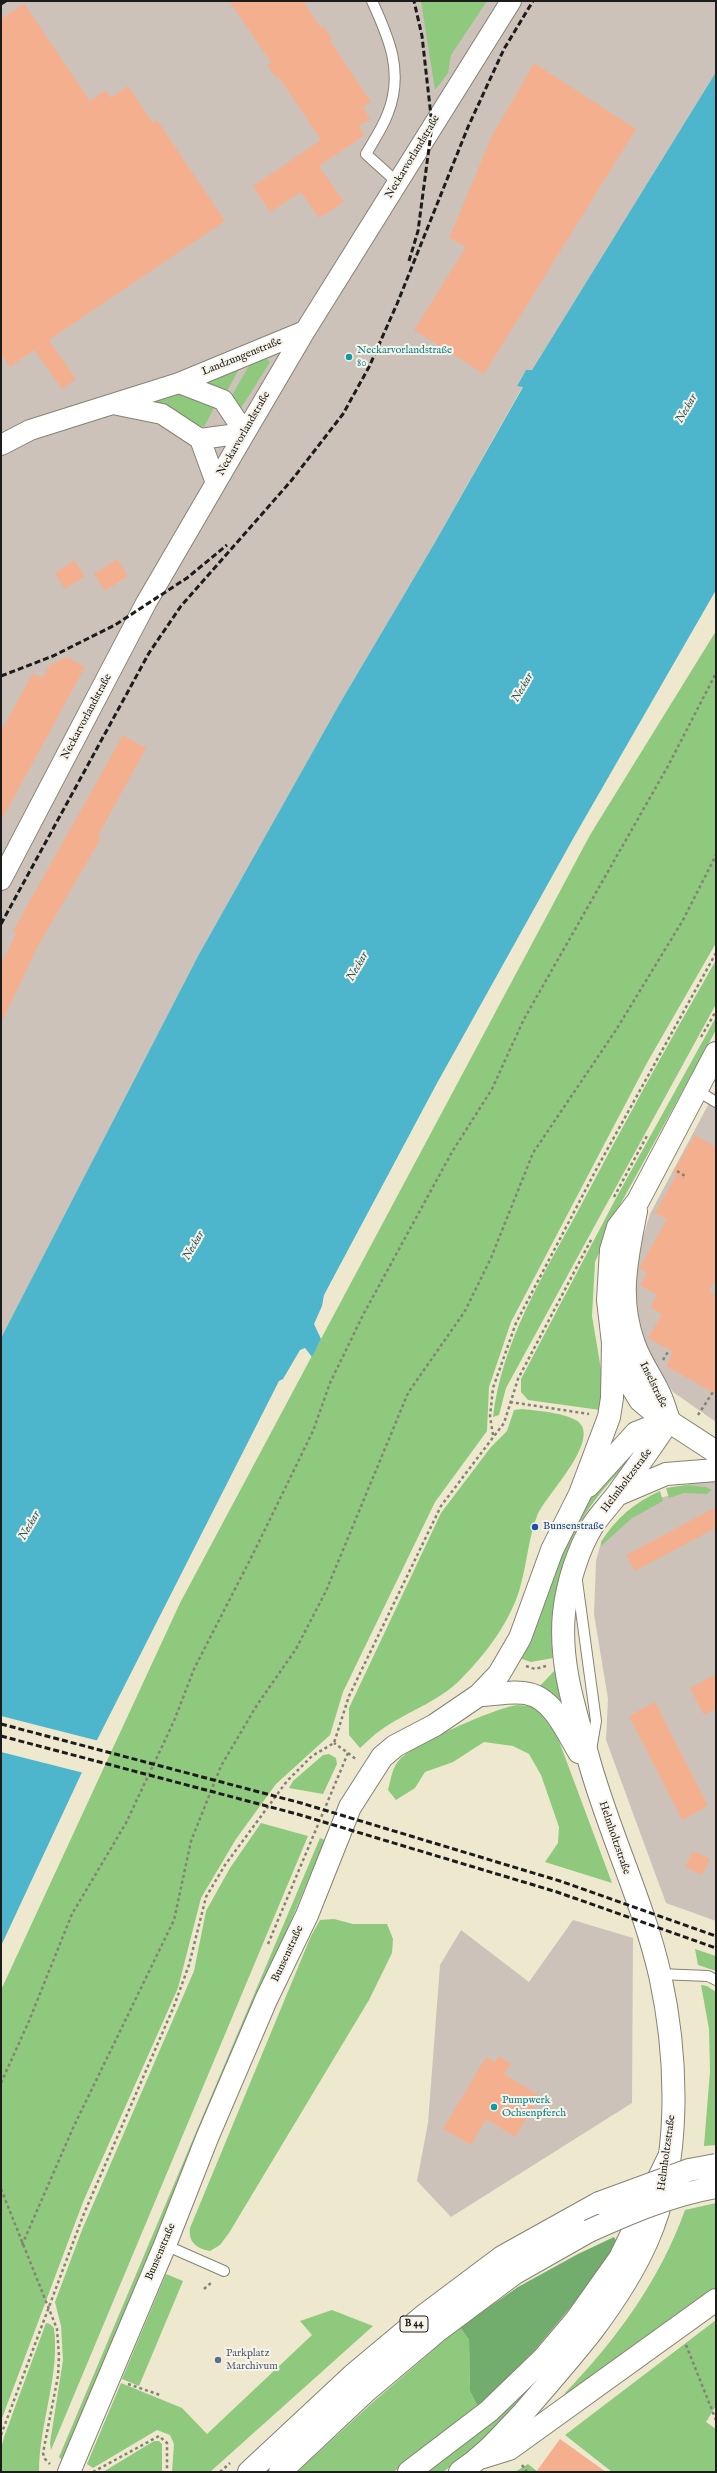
<!DOCTYPE html>
<meta charset="utf-8">
<style>
body{margin:0}
#map{position:relative;width:717px;height:2473px;overflow:hidden;background:#eee8ce;font-family:"IM FELL English",serif}
canvas{display:block}
.frame{position:absolute;inset:0;border:2px solid #1c1c1c;pointer-events:none}
</style>
<div id="map">
<canvas width="717" height="2473"></canvas>
<div class="frame"></div>
</div>
<script>
const ctx = document.querySelector('canvas').getContext('2d');
ctx.lineJoin = 'round';
function fill(path, color) {
  ctx.fillStyle = color;
  ctx.fill(path, 'evenodd');
}
function stroke(path, color, width, dash) {
  ctx.strokeStyle = color;
  ctx.lineWidth = width;
  ctx.lineCap = dash ? 'butt' : 'round';
  ctx.setLineDash(dash || []);
  ctx.stroke(path);
}
function write(font, color, halo, rows, align = 'center') {
  ctx.font = font + ' "IM FELL English",serif';
  ctx.lineWidth = 4;
  ctx.setLineDash([]);
  ctx.textBaseline = 'middle';
  ctx.strokeStyle = halo;
  ctx.fillStyle = color;
  for (const [text, x, y, turn = 0] of rows) {
    ctx.save();
    ctx.translate(x, y);
    ctx.rotate((+turn || 0) * Math.PI / 180);
    ctx.textAlign = isNaN(turn) ? turn : align;
    if (halo) ctx.strokeText(text, 0, 0);
    ctx.fillText(text, 0, 0);
    ctx.restore();
  }
}
const industrial = new Path2D(`
 M1 1H716V72L532 370H526L517 386H523L434 544 340 703 198 956 1 1338Z
 M716 1090V1422L673 1392 654 1363 639 1328 634 1298 635 1263 650 1214Z
 M716 1446V1921L666 1903 606 1740 608 1699 594 1614 596 1561 601 1543 652 1500 683 1492Z
 M573 1920 633 1938 632 2103 451 2217 417 2181 428 2123 440 1965 461 1930 529 1982Z`);
const green = new Path2D(`
 M421 1H487L451 55 448 73 435 90Z
 M266 358 270 362 241 408 231 397 250 364Z
 M239 369 226 393 204 382Z
 M178 394 196 397 215 406 204 427 142 404 161 395Z
 M716 631V943L648 1061 511 1322 489 1387 487 1431 435 1502 343 1692 330 1735 276 1784 236 1839 201 1898 178 1988 83 2202 1 2421V1990L180 1603 590 835Z
 M716 960V1004L506 1388 499 1415 493 1417C502 1341 543 1276 579 1209 623 1125 669 1042 716 960Z
 M716 1017V1030L621 1203 595 1262 592 1316 604 1387 600 1410 528 1400 521 1392V1379L615 1200Z
 M523 1409C538 1411 575 1413 582 1426 593 1449 546 1495 537 1516 529 1536 527 1562 521 1584 512 1620 486 1654 460 1680 438 1702 406 1712 381 1730 373 1735 367 1742 360 1748L349 1735V1708L441 1513 491 1447 507 1431 514 1410Z
 M633 1446 638 1451C622 1469 604 1487 590 1507 560 1550 550 1607 553 1658L531 1662 519 1658 583 1503Z
 M686 1485 706 1487 712 1490 707 1494 684 1493 669 1498 666 1488Z
 M660 1491 663 1501 632 1518 601 1546V1542C615 1519 635 1502 660 1491Z
 M555 1670 560 1698V1702L538 1688Z
 M517 1705C542 1706 544 1713 556 1733L612 1883 545 1862 558 1843 559 1827 541 1775 529 1754 513 1746 484 1742 453 1762 425 1772 415 1788 396 1800 388 1790C391 1779 392 1767 400 1759 418 1742 493 1709 517 1705Z
 M329 1754 336 1758 337 1764 323 1794 289 1788 293 1781 323 1755Z
 M261 1823 308 1836 51 2450 50 2443 63 2360 61 2326 55 2302 82 2230 194 1971 206 1911 230 1868Z
 M320 1838 325 1840 63 2461 59 2457Z
 M334 1919 353 1924H387L393 1939 392 1953 369 2000 229 2233 220 2245 210 2251C197 2249 188 2242 190 2228L311 1936 320 1920Z
 M695 1949 716 1956V1971L698 1965Z
 M701 1985 707 1986 716 1992V2145L704 2146 710 2071 709 2029Z
 M716 2203V2288L568 2396 565 2393C616 2340 660 2280 685 2210Z
 M166 2274 183 2281 139 2386 122 2379Z
 M332 2310 373 2326 210 2472H172L174 2444 170 2435 157 2430 93 2468 87 2464 121 2383 182 2408 207 2434 312 2335 300 2321Z
 M716 2320V2406L706 2422 716 2429V2472H612L565 2435Z
 M46 2323 50 2324 54 2328C60 2377 39 2423 39 2472H1V2449L4 2437Z
 M460 2327 469 2340 470 2391 478 2407 419 2456 393 2472H297L372 2403Z
 M547 2369 554 2374 462 2458 443 2472H425C469 2441 508 2406 547 2369Z
 M154 2441H159L162 2444V2472H103Z
 M528 2464 538 2472H515Z`);
const forest = new Path2D(`
 M614 2237 617 2242 585 2290 534 2351 478 2407 470 2391 469 2340 460 2327 518 2287 578 2254Z`);
const water = new Path2D(`
 M716 72V590L574 837 436 1085 324 1295 322 1306 314 1324 321 1339 312 1357 305 1348 300 1350 283 1379 279 1381 97 1740 1 1946V1338L198 956 340 703 434 544 523 387 517 386 526 370H532Z`);
const pier = new Path2D(`
 M1 1716 99 1741 84 1773 1 1752Z`);
const building = new Path2D(`
 M229 1H303L321 28 324 26 332 39 330 41 371 102 363 107 370 119 359 126 365 135 319 166 344 202 319 218 301 192 270 212 253 186 321 140 278 76 276 78 267 65 271 62Z
 M24 3 90 101 106 90 111 98 128 86 153 123 157 120 225 221 49 340 76 379 62 389 34 350 10 367 1 354V19Z
 M534 63 636 129 484 374 414 330 466 247 449 238 491 138Z
 M117 559 128 576 105 591 94 574Z
 M74 560 85 576 65 589 55 574Z
 M67 657 85 667 1 821V731L33 673 42 678 50 665Z
 M123 735 146 748 98 836 101 838 38 946 1 1023V965L16 933 13 931Z
 M695 1135 716 1147V1279L709 1291 716 1295V1394L666 1366 673 1352 648 1338 662 1314 650 1307 657 1295 640 1285 647 1273 639 1268 667 1219 655 1213 677 1174 673 1172Z
 M716 1507V1528L635 1571 626 1555Z
 M716 1674V1709L704 1715 690 1688Z
 M655 1702 708 1806 682 1820 629 1716Z
 M693 1851 710 1859 702 1875 685 1867Z
 M498 2056 511 2064 504 2074 540 2096 515 2137 486 2119 471 2145 443 2129 486 2057 495 2062Z
 M560 2439 606 2472H536Z`);
const path = new Path2D(`
 M701 1037 716 1011
 M677 1171 685 1176 683 1178
 M614 1197 648 1134
 M663 1360 669 1350
 M510 1402 589 1414
 M698 1415 713 1392
 M493 1435 490 1416 493 1388 516 1323 597 1168 716 953
 M526 1666 535 1669 546 1666
 M348 1753 357 1760
 M268 1944 348 1753 334 1743
 M1 2083 29 2021 72 1914 126 1823 174 1721 194 1669 254 1552 313 1431 330 1383 363 1315 452 1152 492 1089 524 1019 668 766 716 673
 M1 2189 57 2329 59 2356 58 2376 43 2453 45 2459 50 2464
 M22 2245 73 2128 174 1920 191 1841 221 1766 257 1705 296 1649 326 1591 408 1393 465 1311 491 1258 533 1153 616 1030 683 920 716 855
 M204 2289 212 2282
 M686 2345 716 2420
 M128 2384 160 2395
 M1 2435 83 2216 174 2006 189 1965 206 1897 225 1865 287 1781 312 1756 334 1743 349 1696 441 1506 504 1423 518 1379 592 1238
 M522 2465 527 2472
 M93 2472 159 2436 167 2443V2472
 M220 2472 230 2463`);
const service = new Path2D(`
 M372 1C389 38 404 72 388 113 383 127 374 140 366 154L398 183
 M696 1090 716 1102
 M577 1581 596 1721 591 1750
 M659 1974 708 1976 716 1980
 M165 2245 224 2271`);
const minor = new Path2D(`
 M179 383 223 400 245 433
 M113 404 162 414 200 439 216 483
 M200 439 245 433
 M1 445 30 430 179 383 305 331
 M1 880 146 603 245 433 305 331 511 1`);
const tertiary = new Path2D(`
 M716 1053 638 1201 618 1227 611 1250 608 1300 613 1343 626 1377 640 1400 653 1411 716 1452
 M636 1211C627 1258 617 1298 634 1344 640 1361 650 1375 658 1391 663 1400 665 1410 669 1420
 M588 1486 636 1433 669 1420
 M619 1494 666 1474 716 1470
 M479 1695C494 1695 515 1690 529 1694 553 1699 567 1732 579 1752
 M69 2472 165 2245 207 2138 266 2000 307 1915 350 1807 382 1757 395 1746 435 1725 479 1695 499 1674 520 1638 552 1550 580 1494 609 1417 612 1398 613 1343
 M460 2472C487 2454 502 2435 524 2412 547 2385 570 2359 592 2331 613 2303 633 2273 647 2241 682 2163 678 2057 660 1975 643 1901 608 1831 588 1757 575 1710 559 1663 564 1613 567 1585 578 1549 593 1525 601 1513 611 1503 619 1492 636 1468 653 1445 669 1420`);
const primary = new Path2D(`
 M483 2457 509 2449 716 2300
 M249 2472 353 2375 426 2314 502 2257 599 2203
 M280 2472 366 2391 436 2332 515 2273 589 2231
 M409 2472 489 2411 543 2359 576 2320 620 2258 668 2159`);
const rail = new Path2D(`
 M1 4 6 1
 M409 261 418 231 432 125 422 36 414 1
 M1 676 53 656 115 625 187 578 227 545
 M1 924 149 653 181 606 291 481 343 414 369 367 397 304 468 127 504 49 533 1
 M1 1724 301 1803 560 1881 716 1936
 M1 1736 297 1814 557 1892 716 1948`);
const primaryBridge = new Path2D(`
 M599 2203 689 2170 716 2165
 M589 2231C631 2212 671 2195 716 2187`);
const markers = [
 [349,357,4,"#0f9aa8"],
 [535,1527,4,"#1a4fb4"],
 [494,2107,4,"#0f9aa8"],
 [218,2360,4,"#5c6f8a"]
];
const shields = [
 [414,2324,28]
];
const shieldNames = [
 ["B 44",414,2324]
];
const streetNames = [
 ["Neckarvorlandstraße",413,157,-59],
 ["Landzungenstraße",242,357,-22],
 ["Neckarvorlandstraße",244,434,-60],
 ["Neckarvorlandstraße",87,717,-62],
 ["Inselstraße",653,1385,64],
 ["Helmholtzstraße",627,1481,-53],
 ["Helmholtzstraße",614,1838,71],
 ["Bunsenstraße",288,1954,-65],
 ["Helmholtzstraße",667,2153,-82],
 ["Bunsenstraße",161,2252,-67]
];
const cultureNames = [
 ["Neckarvorlandstraße",357,351],
 ["80",357,364],
 ["Pumpwerk",502,2101],
 ["Ochsenpferch",502,2114]
];
const transitNames = [
 ["Bunsenstraße",543,1527]
];
const serviceNames = [
 ["Parkplatz",226,2354],
 ["Marchivum",226,2367]
];
const waterNames = [
 ["Neckar",687,409,-60],
 ["Neckar",523,688,-60],
 ["Neckar",358,967,-60],
 ["Neckar",194,1246,-60],
 ["Neckar",30,1526,-60]
];
fill(industrial, '#cdc2b9');
fill(green, '#8ec97e');
fill(forest, '#72ad6d');
fill(water, '#4eb6cc');
fill(pier, '#eee8ce');
fill(building, '#f4b08e');
stroke(service, '#858275', 12);
stroke(minor, '#858275', 22);
stroke(tertiary, '#858275', 24);
stroke(primary, '#858275', 24);
stroke(path, '#858275', 2.5, [3, 3]);
stroke(service, '#fff', 10);
stroke(minor, '#fff', 20);
stroke(tertiary, '#fff', 22);
stroke(primary, '#fff', 22);
stroke(rail, '#1c1c1c', 3, [6, 3]);
stroke(primaryBridge, '#858275', 24, []);
stroke(primaryBridge, '#fff', 22);
for (const [x, y, r, color] of markers) {
  const dot = new Path2D();
  dot.arc(x, y, r, 0, 2 * Math.PI);
  ctx.fillStyle = color;
  ctx.fill(dot);
  stroke(dot, '#f7f3e8', 1.5);
}
for (const [x, y, w] of shields) {
  const box = new Path2D();
  box.roundRect(x - w / 2, y - 8, w, 16, 3);
  ctx.fillStyle = '#f7f3e8';
  ctx.fill(box);
  stroke(box, '#1c1c1c', 1);
}
write('bold 10px', '#1c1c1c', null, shieldNames);
write('11px', '#1c1c1c', '#f7f3e8', streetNames);
write('11px', '#0d838f', '#f7f3e8', cultureNames, 'left');
write('11px', '#164399', '#f7f3e8', transitNames, 'left');
write('11px', '#4e5e75', '#f7f3e8', serviceNames, 'left');
write('italic 12px', '#305a62', '#f7f3e8', waterNames);
</script>
